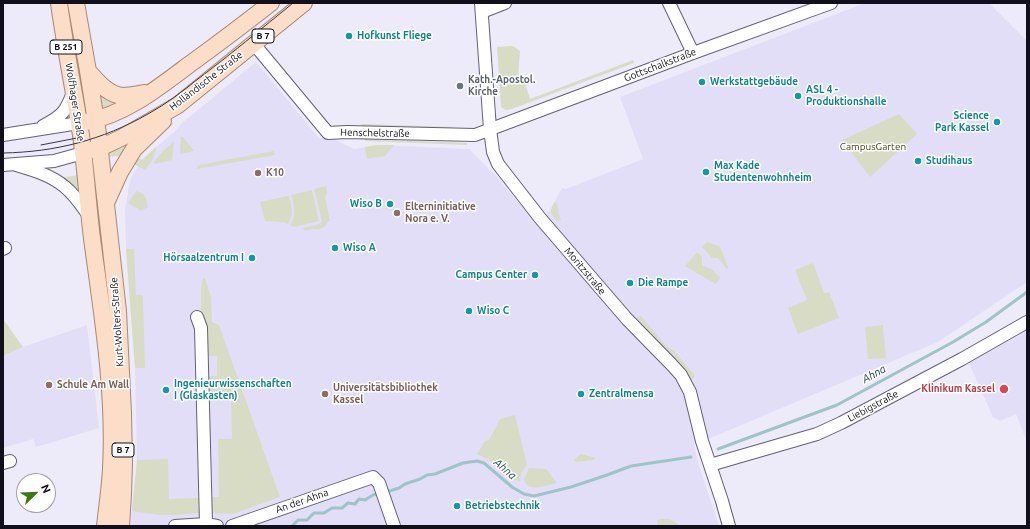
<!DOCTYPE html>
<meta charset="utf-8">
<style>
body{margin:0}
#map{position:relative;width:1030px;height:529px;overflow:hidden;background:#edebf9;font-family:Ubuntu,sans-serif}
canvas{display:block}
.frame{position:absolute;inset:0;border:4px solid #110f1b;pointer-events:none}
.north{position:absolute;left:16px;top:473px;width:40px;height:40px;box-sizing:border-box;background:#fff;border:1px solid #a09fa4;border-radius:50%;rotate:67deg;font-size:11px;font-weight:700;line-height:16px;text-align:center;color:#110f1b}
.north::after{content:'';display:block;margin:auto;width:14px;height:18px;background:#3d7912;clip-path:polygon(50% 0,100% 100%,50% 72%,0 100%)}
</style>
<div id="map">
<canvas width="1030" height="529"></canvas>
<div class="frame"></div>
<div class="north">N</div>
</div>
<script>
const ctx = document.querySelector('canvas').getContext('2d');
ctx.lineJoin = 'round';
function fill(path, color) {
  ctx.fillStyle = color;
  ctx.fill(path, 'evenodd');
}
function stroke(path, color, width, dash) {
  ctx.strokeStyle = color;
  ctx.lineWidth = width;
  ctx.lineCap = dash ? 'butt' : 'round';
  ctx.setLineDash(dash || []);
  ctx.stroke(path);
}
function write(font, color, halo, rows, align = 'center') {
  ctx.font = font + ' Ubuntu,sans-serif';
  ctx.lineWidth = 3;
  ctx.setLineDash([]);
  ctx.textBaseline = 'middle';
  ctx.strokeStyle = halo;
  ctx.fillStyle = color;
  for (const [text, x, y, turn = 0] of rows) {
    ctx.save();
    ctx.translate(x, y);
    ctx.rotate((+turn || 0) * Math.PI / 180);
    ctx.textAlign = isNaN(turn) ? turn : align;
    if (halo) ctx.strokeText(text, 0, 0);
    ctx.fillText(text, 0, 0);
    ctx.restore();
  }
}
const built = new Path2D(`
 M865 3H989L1027 41V282L938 342 694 445 700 469 719 526H130L137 460 135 368 126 249 125 211 129 185 132 176 142 160 147 155 176 130 182 123 256 62 319 138 329 137 354 149 377 145 469 149 496 176 536 224 550 210 562 188 566 189 643 159 620 97Z
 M87 325 99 428 36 447 33 439 3 448V356L23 347Z
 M1027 331V442L1016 414 1000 421 993 417 969 363Z`);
const green = new Path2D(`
 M513 46 520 51 518 79 523 77 530 99 633 60 634 63 512 109 506 110 501 107 497 47Z
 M99 91 123 100 102 110Z
 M899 114 917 134 870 177 842 140Z
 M172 122 173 124 152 141 137 157 142 160 156 147V148L153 159 146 169 145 170 130 162 157 134Z
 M362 124 452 127V129L362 126Z
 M150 128 123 158 117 156 108 157V153Z
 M181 137H183L194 151 180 154Z
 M365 139 467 143V145L365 141Z
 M173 142 174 143 172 160 155 164 154 162 161 153Z
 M377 145H394L385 156 367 159 365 147Z
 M274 151 275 155 197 169 198 165Z
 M78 175 82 202 60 178Z
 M326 186 327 193 325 197 330 221H328C325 229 321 229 314 229 310 229 308 231 303 230L304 228C310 226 318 226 322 222L314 189Z
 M312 190 319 221 294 227 290 225C297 214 294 206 291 195Z
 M136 191C146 194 146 197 148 207L141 211 128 203Z
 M287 196H289C292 208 294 213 288 224L283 222 265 221 260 202Z
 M555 201 557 205 559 212H558L561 220 557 221C549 211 549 213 555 201Z
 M707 242 719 246 721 249 728 267 727 269 718 258H712L702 247Z
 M126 249H134L136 295H143L145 368H135Z
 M697 252 702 257V265L713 270 720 278 716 284 685 266Z
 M813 263 824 293 829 292 839 318 798 334 788 308 807 300 795 270Z
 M203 278H205L211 297 212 322 219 325 280 497 233 514 209 513V497H219L218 439H232L231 396H207L206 376H217V356H205L204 313H201V289Z
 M641 316 667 347 674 351 695 376 690 382 633 319Z
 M3 319 23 347 3 356Z
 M883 325 886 358 868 359 865 327Z
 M515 415 527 465 521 473 520 482 508 476 506 469 477 454 485 441 489 440 500 419Z
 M581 454 596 458 593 460 576 462 574 460Z
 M168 459 169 499 199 498V513L179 515H159L132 511 137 460Z
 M529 468 546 469 557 483C547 485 528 493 524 480Z
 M661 519H670L677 523 679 526H658L657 520Z`);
const stream = new Path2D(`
 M718 449 837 405 953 342 986 322 1027 292
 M386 492 399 488 405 484 420 479 427 475 435 474 463 463 477 461 484 463 512 487 524 494 534 496 571 487 607 475 631 466 691 457
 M292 526 298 520H307L314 513H324L332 508H342L348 503 355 504 359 499 365 500 373 495 380 493`);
const minor = new Path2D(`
 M481 3 490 129 493 152 498 164 540 218 608 297 627 319 672 365 681 375 690 392 702 441 722 501 729 526
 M669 3 693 53
 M482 12 505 3
 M254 44 328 133 347 132 475 135 693 53 831 3
 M43 126C62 116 66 112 73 92
 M3 135 79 123
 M3 165 54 161 83 153
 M16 165C33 170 51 175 65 187 75 195 82 206 89 216
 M3 249 5 248
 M197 317 201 328 206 524
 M3 463 10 461
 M710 465 817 434 841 423 962 359 1027 322
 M175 526 206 524 217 526
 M232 526 373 477 379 483 394 526`);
const major = new Path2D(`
 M59 3C65 47 74 91 81 135 86 171 88 209 93 246 103 319 115 394 111 469 110 488 107 507 105 526
 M76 3 88 71 98 134 118 311 123 413 124 463 123 494 121 526
 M88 71C98 82 108 95 123 96 131 96 138 94 145 93
 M86 122C126 114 158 88 190 64 218 44 244 24 271 3
 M90 150 100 148 123 137 178 105 304 3
 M106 203 120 172 134 149 163 121`);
const tram = new Path2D(`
 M41 145 77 138
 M3 153C56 152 102 140 148 114 166 104 182 92 198 79 230 55 261 29 293 3`);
const markers = [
 [349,36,4,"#0f9aa8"],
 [702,82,4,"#0f9aa8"],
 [460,86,4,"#6b7280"],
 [798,96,4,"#0f9aa8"],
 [997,122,4,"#0f9aa8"],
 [918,161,4,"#0f9aa8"],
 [706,172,4,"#0f9aa8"],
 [258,173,4,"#8d6e63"],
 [390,204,4,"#0f9aa8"],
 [397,213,4,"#8d6e63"],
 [335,248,4,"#0f9aa8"],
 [252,258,4,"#0f9aa8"],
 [535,275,4,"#0f9aa8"],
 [630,283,4,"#0f9aa8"],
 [469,311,4,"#0f9aa8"],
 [49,385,4,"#8d6e63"],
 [1004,389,5,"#e0444e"],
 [166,390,4,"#0f9aa8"],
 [325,394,4,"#8d6e63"],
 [581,394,4,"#0f9aa8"],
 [457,506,4,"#0f9aa8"]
];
const shields = [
 [263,36,22],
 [66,47,32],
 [123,450,22]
];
const shieldNames = [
 ["B 7",263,36],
 ["B 251",66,47],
 ["B 7",123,450]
];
const cultureNames = [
 ["Hofkunst Fliege",357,36],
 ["Werkstattgebäude",710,82],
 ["ASL 4 -",806,90],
 ["Produktionshalle",806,102],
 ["Science",989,116,"right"],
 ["Park Kassel",989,128,"right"],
 ["Studihaus",926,161],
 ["Max Kade",714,166],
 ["Studentenwohnheim",714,178],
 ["Wiso B",382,204,"right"],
 ["Wiso A",343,248],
 ["Hörsaalzentrum I",244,258,"right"],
 ["Campus Center",527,275,"right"],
 ["Die Rampe",638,283],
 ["Wiso C",477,311],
 ["Ingenieurwissenschaften",174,384],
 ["I (Glaskasten)",174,396],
 ["Zentralmensa",589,394],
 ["Betriebstechnik",465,506]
];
const streetNames = [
 ["Gottschalkstraße",660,65,-21],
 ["Holländische Straße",206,81,-38],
 ["Wolfhager Straße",75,102,81],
 ["Henschelstraße",375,133,1],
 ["Moritzstraße",585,271,50],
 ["Kurt-Wolters-Straße",117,322,-94],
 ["Liebigstraße",873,406,-28],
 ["An der Ahna",302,501,-19]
];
const worshipNames = [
 ["Kath.-Apostol.",468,80],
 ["Kirche",468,92]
];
const parkNames = [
 ["CampusGarten",873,147]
];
const educationNames = [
 ["K10",266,173],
 ["Elterninitiative",405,207],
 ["Nora e. V.",405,219],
 ["Schule Am Wall",57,385],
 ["Universitätsbibliothek",333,388],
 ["Kassel",333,400]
];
const healthNames = [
 ["Klinikum Kassel",995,389]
];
const waterNames = [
 ["Ahna",874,374,-29],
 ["Ahna",505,469,41]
];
fill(built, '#e2def8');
fill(green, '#d9dcc4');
stroke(stream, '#9dc5c7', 3);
stroke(minor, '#635e7d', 14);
stroke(major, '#a88673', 18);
stroke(minor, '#fff', 12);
stroke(major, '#fcddc8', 16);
stroke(tram, '#383642', 1);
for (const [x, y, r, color] of markers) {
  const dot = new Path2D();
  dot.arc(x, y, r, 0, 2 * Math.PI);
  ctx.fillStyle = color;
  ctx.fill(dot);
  stroke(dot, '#fff', 1.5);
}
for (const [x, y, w] of shields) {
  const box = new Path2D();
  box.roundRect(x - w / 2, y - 7, w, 14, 3);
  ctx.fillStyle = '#fff';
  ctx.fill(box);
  stroke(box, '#110f1b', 1);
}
write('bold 9px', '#110f1b', null, shieldNames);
write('bold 10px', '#0d838f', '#fff', cultureNames, 'left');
write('10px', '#110f1b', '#fff', streetNames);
write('bold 10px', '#5b616d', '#fff', worshipNames, 'left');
write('10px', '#424511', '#fff', parkNames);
write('bold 10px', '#785e54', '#fff', educationNames, 'left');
write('bold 10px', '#be3a42', '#fff', healthNames, 'right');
write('italic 11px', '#11383b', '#fff', waterNames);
</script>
